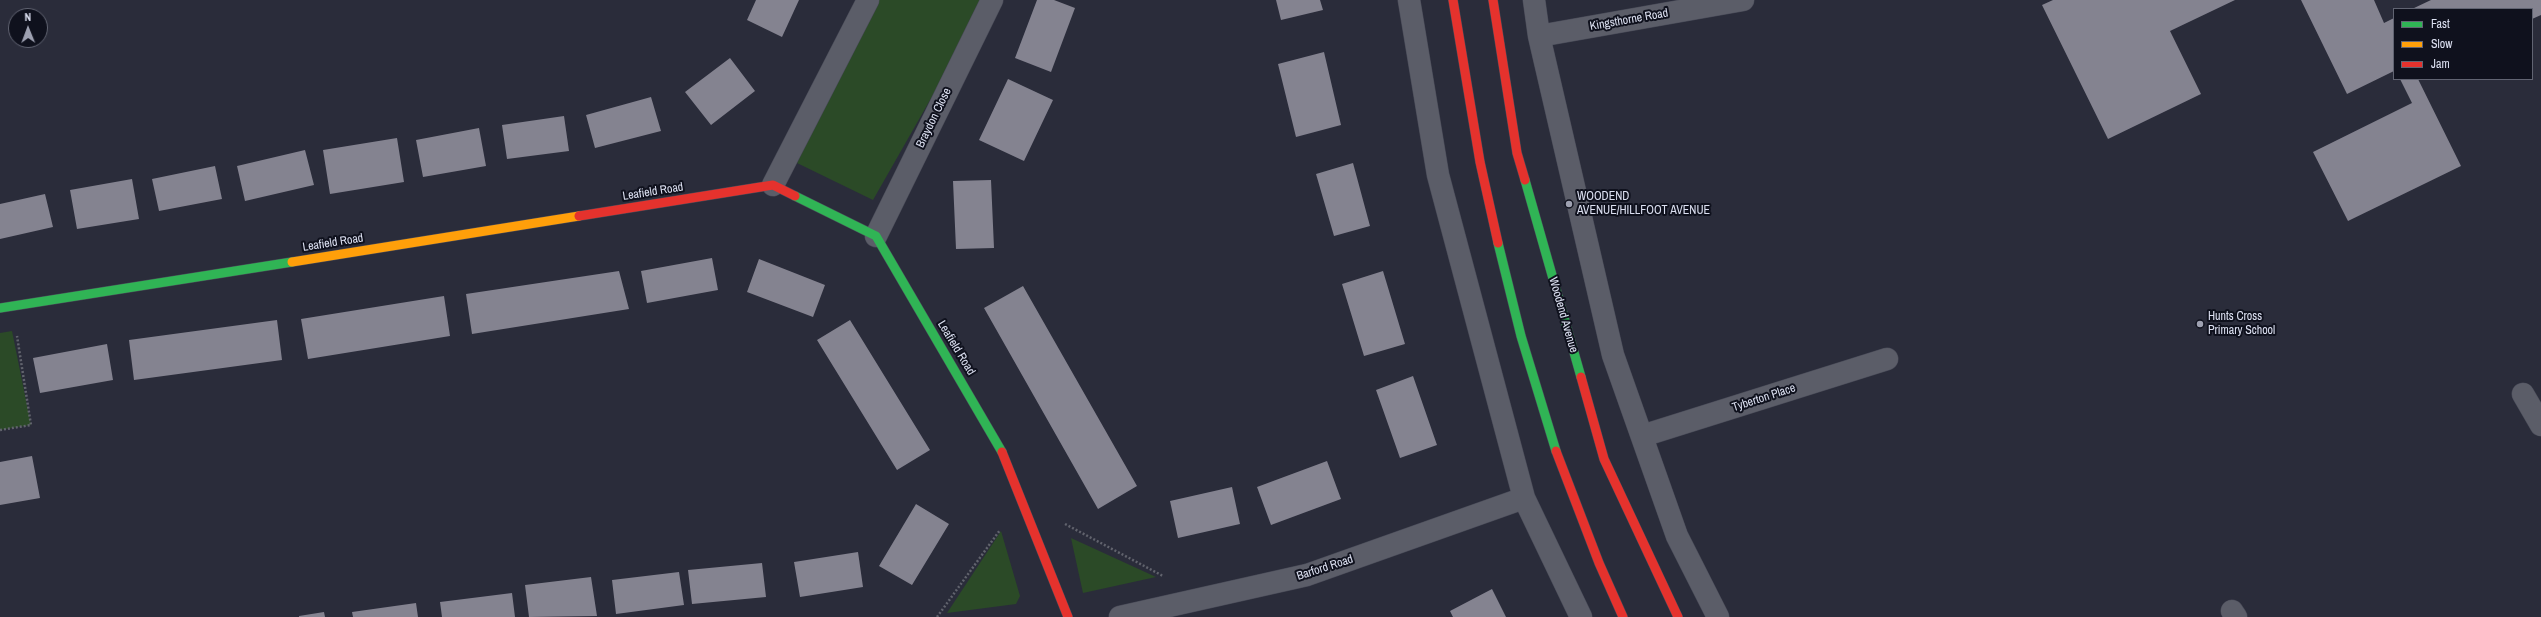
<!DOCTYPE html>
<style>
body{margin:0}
#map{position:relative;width:2541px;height:617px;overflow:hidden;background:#2a2c3a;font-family:"Archivo Narrow",sans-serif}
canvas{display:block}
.legend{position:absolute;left:2393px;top:8px;width:140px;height:72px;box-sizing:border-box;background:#0f111d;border:1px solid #616472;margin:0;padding:5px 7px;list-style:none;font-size:12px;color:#dce0f1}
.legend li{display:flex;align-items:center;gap:8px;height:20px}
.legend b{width:20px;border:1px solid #616472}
.north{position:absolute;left:8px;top:8px;width:40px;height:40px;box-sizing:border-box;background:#0f111d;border:1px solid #616472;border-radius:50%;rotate:359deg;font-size:11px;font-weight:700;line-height:16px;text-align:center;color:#dce0f1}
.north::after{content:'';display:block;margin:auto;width:14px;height:18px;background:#9ea1b1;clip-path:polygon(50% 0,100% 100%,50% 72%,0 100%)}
</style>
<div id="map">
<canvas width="2541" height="617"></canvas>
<ul class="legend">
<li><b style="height:5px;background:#30b455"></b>Fast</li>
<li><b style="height:5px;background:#ff9f0a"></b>Slow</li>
<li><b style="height:5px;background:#e5322d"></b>Jam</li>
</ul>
<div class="north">N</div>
</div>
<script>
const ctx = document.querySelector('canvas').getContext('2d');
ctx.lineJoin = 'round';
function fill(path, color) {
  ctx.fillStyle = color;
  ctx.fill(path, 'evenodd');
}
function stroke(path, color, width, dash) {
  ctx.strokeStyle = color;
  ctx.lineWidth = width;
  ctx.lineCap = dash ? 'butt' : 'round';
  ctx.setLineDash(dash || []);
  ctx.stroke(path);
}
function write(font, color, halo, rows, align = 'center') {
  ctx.font = font + ' "Archivo Narrow",sans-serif';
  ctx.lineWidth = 4;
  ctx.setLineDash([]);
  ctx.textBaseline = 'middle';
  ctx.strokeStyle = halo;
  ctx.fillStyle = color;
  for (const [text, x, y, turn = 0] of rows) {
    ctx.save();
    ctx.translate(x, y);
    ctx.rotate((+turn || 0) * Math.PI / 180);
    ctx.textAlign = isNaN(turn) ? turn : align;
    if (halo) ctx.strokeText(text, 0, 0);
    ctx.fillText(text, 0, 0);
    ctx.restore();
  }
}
const green = new Path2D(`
 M873 0H987L873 200 797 163Z
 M12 331 31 425 0 430V333Z
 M1001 531 1020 596 1016 604 947 613Z
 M1071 538 1156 577 1083 593Z`);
const building = new Path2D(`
 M756 0H799L782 37 747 20Z
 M1037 0H1054L1075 8 1051 72 1015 58Z
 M1276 0H1320L1323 10 1281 20Z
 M2053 0H2235L2170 31 2201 94 2108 139 2042 5Z
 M2301 0H2374L2384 23 2394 18V71L2347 94Z
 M2431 0H2541V15L2532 19V9H2412Z
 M1324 52 1341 125 1296 137 1278 64Z
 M730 58 755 91 711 125 685 92Z
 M1008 79 1053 100 1024 161 979 140Z
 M2400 79H2418L2461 166 2348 221 2313 152 2412 103Z
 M651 97 661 131 595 148 586 115Z
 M564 116 569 151 507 159 502 125Z
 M479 128 486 166 423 177 416 140Z
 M397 138 404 182 330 194 323 150Z
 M305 150 314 185 245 201 237 166Z
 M1353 163 1370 226 1334 236 1316 174Z
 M215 166 222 199 159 211 152 179Z
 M132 179 139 219 77 229 70 190Z
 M991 180 994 248 956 249 953 181Z
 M45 194 53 227 0 239V204Z
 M712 258 718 290 647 303 641 271Z
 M759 259 825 285 813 317 747 292Z
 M619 271 629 309 472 334 466 294Z
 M1383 271 1405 344 1364 356 1342 284Z
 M1023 286 1137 486 1098 509 984 308Z
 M444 296 450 336 308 359 301 319Z
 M277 320 282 360 134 380 129 340Z
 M850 320 930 450 897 470 817 340Z
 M107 344 113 380 40 393 33 358Z
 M1413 376 1437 445 1400 458 1376 390Z
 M32 456 40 498 0 505V462Z
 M1327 461 1341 499 1271 525 1257 487Z
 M1232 487 1240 524 1178 538 1170 501Z
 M916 504 949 524 912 585 879 566Z
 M858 552 863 587 800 597 794 562Z
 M762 563 766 597 692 604 688 570Z
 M679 572 684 605 616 614 612 580Z
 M591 577 597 616 529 617 525 585Z
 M1492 589 1506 617H1453L1450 611Z
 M512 593 515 617H442L440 602Z
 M416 603 418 617H353L352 612Z
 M324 612 325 617H299V616Z`);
const path = new Path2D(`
 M0 430 31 425 17 336
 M1065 524 1163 576
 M937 617 1000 530`);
const street = new Path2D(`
 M1409 0 1438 175 1524 498 1581 617
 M1534 0 1539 36 1613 355 1677 536 1718 617
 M1539 36 1743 0
 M773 185 868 0
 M876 236 992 0
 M2523 394 2541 425
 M1642 436 1887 359
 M2232 611 2236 617
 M1120 617 1307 575 1524 498`);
const fast = new Path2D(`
 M1525 180 1581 377
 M795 196 876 236 1002 452
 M1498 243 1521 336 1556 451
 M0 308 292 262`);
const slow = new Path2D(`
 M292 262 579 216`);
const jam = new Path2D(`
 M1453 0 1480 162 1498 243
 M1493 0 1517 153 1525 180
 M579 216 773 185 795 196
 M1581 377 1604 459 1678 617
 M1556 451 1599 563 1623 617
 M1002 452 1068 617`);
const markers = [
 [1569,204,4,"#9ea1b1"],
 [2200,324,4,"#9ea1b1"]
];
const streetNames = [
 ["Kingsthorne Road",1629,20,-10],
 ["Braydon Close",934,118,-64],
 ["Leafield Road",653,192,-9],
 ["Leafield Road",333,243,-9],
 ["Woodend Avenue",1563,315,74],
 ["Leafield Road",956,348,59],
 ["Tyberton Place",1764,398,-18],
 ["Barford Road",1325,568,-18]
];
const poiNames = [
 ["WOODEND",1577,197],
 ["AVENUE/HILLFOOT AVENUE",1577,211],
 ["Hunts Cross",2208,317],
 ["Primary School",2208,331]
];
fill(green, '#2b4a27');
fill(building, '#848390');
stroke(street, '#484a57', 23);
stroke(fast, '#484a57', 10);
stroke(slow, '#484a57', 10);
stroke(jam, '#484a57', 10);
stroke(path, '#61636d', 2.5, [2, 2]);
stroke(street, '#5b5d68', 22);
stroke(fast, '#30b455', 9);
stroke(slow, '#ff9f0a', 9);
stroke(jam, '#e5322d', 9);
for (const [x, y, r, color] of markers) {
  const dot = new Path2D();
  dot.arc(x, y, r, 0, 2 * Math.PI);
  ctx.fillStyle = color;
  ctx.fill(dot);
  stroke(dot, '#0f111d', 1.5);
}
write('12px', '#dce0f1', '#0f111d', streetNames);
write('12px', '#dce0f1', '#0f111d', poiNames, 'left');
</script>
